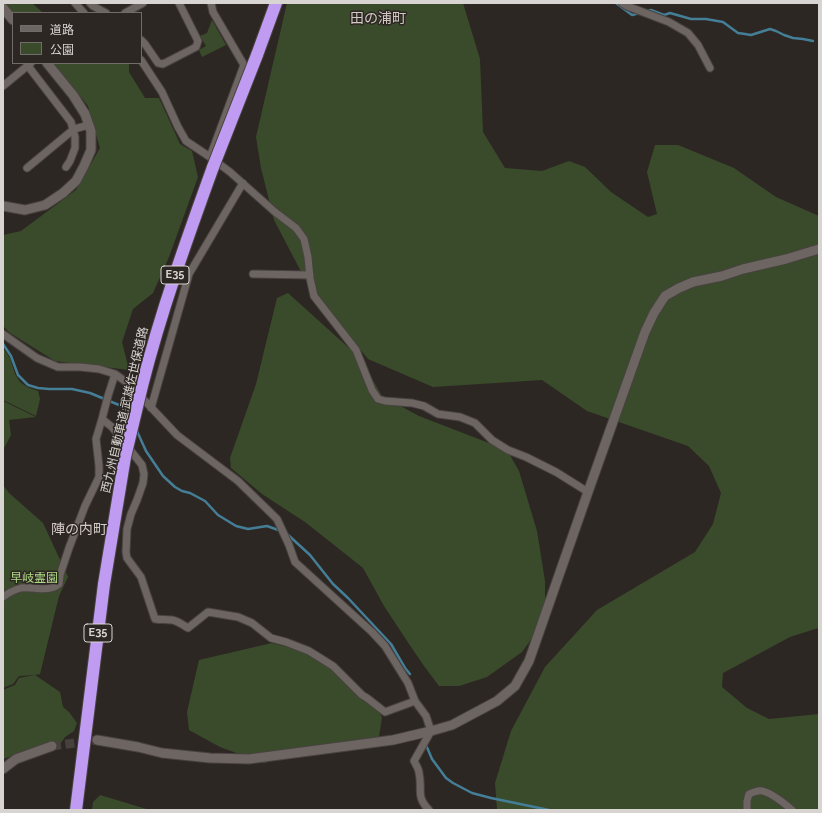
<!DOCTYPE html>
<meta charset="utf-8">
<style>
body{margin:0}
#map{position:relative;width:822px;height:813px;overflow:hidden;background:#2d2723;font-family:Raleway,"Noto Sans JP",sans-serif}
canvas{display:block}
.frame{position:absolute;inset:0;border:4px solid #d8d4d2;pointer-events:none}
.legend{position:absolute;left:12px;top:12px;width:130px;height:52px;box-sizing:border-box;background:#2d2723;border:1px solid #716c69;margin:0;padding:5px 7px;list-style:none;font-size:12px;color:#d8d4d2}
.legend li{display:flex;align-items:center;gap:8px;height:20px}
.legend b{width:20px;border:1px solid #716c69}
</style>
<div id="map">
<canvas width="822" height="813"></canvas>
<div class="frame"></div>
<ul class="legend">
<li><b style="height:5px;background:#6c6561"></b>道路</li>
<li><b style="height:11px;background:#3a4b2b"></b>公園</li>
</ul>
</div>
<script>
const ctx = document.querySelector('canvas').getContext('2d');
ctx.lineJoin = 'round';
function fill(path, color) {
  ctx.fillStyle = color;
  ctx.fill(path, 'evenodd');
}
function stroke(path, color, width, dash) {
  ctx.strokeStyle = color;
  ctx.lineWidth = width;
  ctx.lineCap = dash ? 'butt' : 'round';
  ctx.setLineDash(dash || []);
  ctx.stroke(path);
}
function write(font, color, halo, rows, align = 'center') {
  ctx.font = font + ' Raleway,"Noto Sans JP",sans-serif';
  ctx.lineWidth = 3;
  ctx.setLineDash([]);
  ctx.textBaseline = 'middle';
  ctx.strokeStyle = halo;
  ctx.fillStyle = color;
  for (const [text, x, y, turn = 0] of rows) {
    ctx.save();
    ctx.translate(x, y);
    ctx.rotate((+turn || 0) * Math.PI / 180);
    ctx.textAlign = isNaN(turn) ? turn : align;
    if (halo) ctx.strokeText(text, 0, 0);
    ctx.fillText(text, 0, 0);
    ctx.restore();
  }
}
const green = new Path2D(`
 M5 3H32L43 13 13 14Z
 M287 3H463L480 59 483 132 505 168 542 171 569 161 585 167 611 192 648 217 657 214 647 172 655 145H678L734 168 776 197 819 216V628L815 629 790 637 723 673 722 687 747 708 769 719 819 714V810L497 809 495 783 511 731 545 667 597 610 695 552 713 524 721 493 709 466 688 446 587 411 542 380 433 387 368 359 307 283 274 220 261 168 256 137Z
 M212 20 226 45 202 57 199 50 206 46 200 36 207 33Z
 M53 63H129V72L145 98H159L180 144 192 151 198 177 169 257 153 293 133 309 122 342 129 370 55 361 10 333 3 326V235L21 231 76 190 100 148 88 106Z
 M288 293 360 358 382 396 419 416 507 450 519 471 537 531 545 581V605L541 626 522 652 487 677 459 686H439L424 666 409 644 384 606 363 568 305 522 262 494 231 468 230 458 256 384 277 298Z
 M3 348 10 358 15 374 20 382 27 387 38 391 40 399 36 416 3 400Z
 M3 401 36 417 9 420 11 435 4 448H3Z
 M3 485 9 493 43 523 68 577 59 596 40 674 35 675 60 692 63 707 69 712 77 723 74 731 65 737 61 743H48L18 754 3 759V690L15 685 19 678 35 675 19 676 13 684 3 688Z
 M272 643 311 653 324 662 375 706 382 717 379 737 264 763 220 747 189 730 187 712 199 660Z
 M100 795 150 810H92L93 802Z`);
const stream = new Path2D(`
 M616 3 632 15 640 13
 M646 11 651 10 664 15 670 13 691 19H706L723 22 738 33 745 34 751 35 770 29 776 31 784 35 793 38 803 39 813 41
 M3 344 11 356 18 375 28 385 38 388 49 389H72L90 393 119 405 127 411 130 417
 M136 429 146 451 163 476 175 487 182 491 190 493 205 501 218 515 236 526 248 529 267 526 281 531
 M286 533 310 555 333 584 348 598 391 644 405 668 410 674
 M426 745 432 759 446 778 453 783 472 793 491 798 549 810`);
const tertiaryTunnel = new Path2D(`
 M52 746 97 740`);
const minor = new Path2D(`
 M75 3 84 13
 M90 3 93 6 106 13
 M622 3 627 6 669 22 688 33 698 45 710 68
 M125 13 143 3
 M141 40 145 44 158 63 163 64 196 47 198 41 179 3
 M141 60 162 92 178 127 186 141 210 157 230 172 275 212 296 228 304 239 308 257 310 278 314 296 356 350 372 390 378 399 385 401 412 403 424 406 438 414 460 417 475 423 492 440 508 450 526 457 556 472 588 492
 M28 66 71 122 75 137V148L70 161 66 167
 M3 86 31 63
 M210 157 244 65 213 12 211 3
 M27 168 74 129 89 125
 M253 274 310 275
 M3 334 10 339 37 358 58 367H80L99 369 115 374 129 384 177 435 238 481 277 519 289 545 295 562 372 632 385 646 408 683 415 701 426 716 431 731 414 761C416 765 419 769 419 773 423 789 415 796 429 810
 M151 408 189 274 243 183
 M102 419 112 427 120 437 142 465 144 474 143 483 137 500 131 514 127 529 126 552 127 558 141 577 155 619C161 620 166 619 172 620 178 621 183 625 188 628L208 612 238 617 252 623 271 638 286 642 309 651 333 666 362 695 367 698 385 712 415 701
 M3 597C8 593 14 590 21 588 33 586 49 593 59 584L60 575 69 548 85 506 99 477V466L96 439 102 419 108 396 115 374
 M747 810V801L749 794C752 793 756 791 758 791 767 789 785 804 792 810`);
const tertiary = new Path2D(`
 M3 8 13 20
 M3 206 25 210 45 205 63 193 76 181 84 166 91 150V131L85 114 73 95 47 63
 M97 740 138 747 162 753 210 758 249 759 393 740 431 731 452 725 497 701 515 686 529 661 588 492 645 332 654 313 665 296 679 288 693 282 722 276 743 269 786 259 819 249
 M3 769 16 759 52 746`);
const motorway = new Path2D(`
 M257 55 276 3
 M142 386C161 311 187 239 213 167
 M76 810 104 584 125 457`);
const motorwayBridge = new Path2D(`
 M213 167 257 55
 M125 457 142 386`);
const shields = [
 [175,275,28],
 [98,633,28]
];
const shieldNames = [
 ["E35",175,275],
 ["E35",98,633]
];
const streetNames = [
 ["西九州自動車道;武雄佐世保道路",125,410,-77]
];
const parkNames = [
 ["早岐霊園",34,578]
];
const quarterNames = [
 ["田の浦町",378,19],
 ["陣の内町",79,530]
];
fill(green, '#3a4b2b');
stroke(stream, '#447e97', 2.5);
stroke(tertiaryTunnel, '#47413d', 9, [9, 4.5]);
stroke(minor, '#484240', 9);
stroke(tertiary, '#484240', 11);
stroke(motorway, '#484240', 14);
stroke(minor, '#6c6561', 7);
stroke(tertiary, '#6c6561', 9);
stroke(motorway, '#bf9cf2', 12);
stroke(motorwayBridge, '#484240', 14, []);
stroke(motorwayBridge, '#bf9cf2', 12);
for (const [x, y, w] of shields) {
  const box = new Path2D();
  box.roundRect(x - w / 2, y - 9, w, 18, 3);
  ctx.fillStyle = '#2d2723';
  ctx.fill(box);
  stroke(box, '#d8d4d2', 1);
}
write('bold 11px', '#d8d4d2', null, shieldNames);
write('12px', '#d8d4d2', '#2d2723', streetNames);
write('12px', '#afdc86', '#2d2723', parkNames);
write('14px', '#d3cac6', '#2d2723', quarterNames);
</script>
